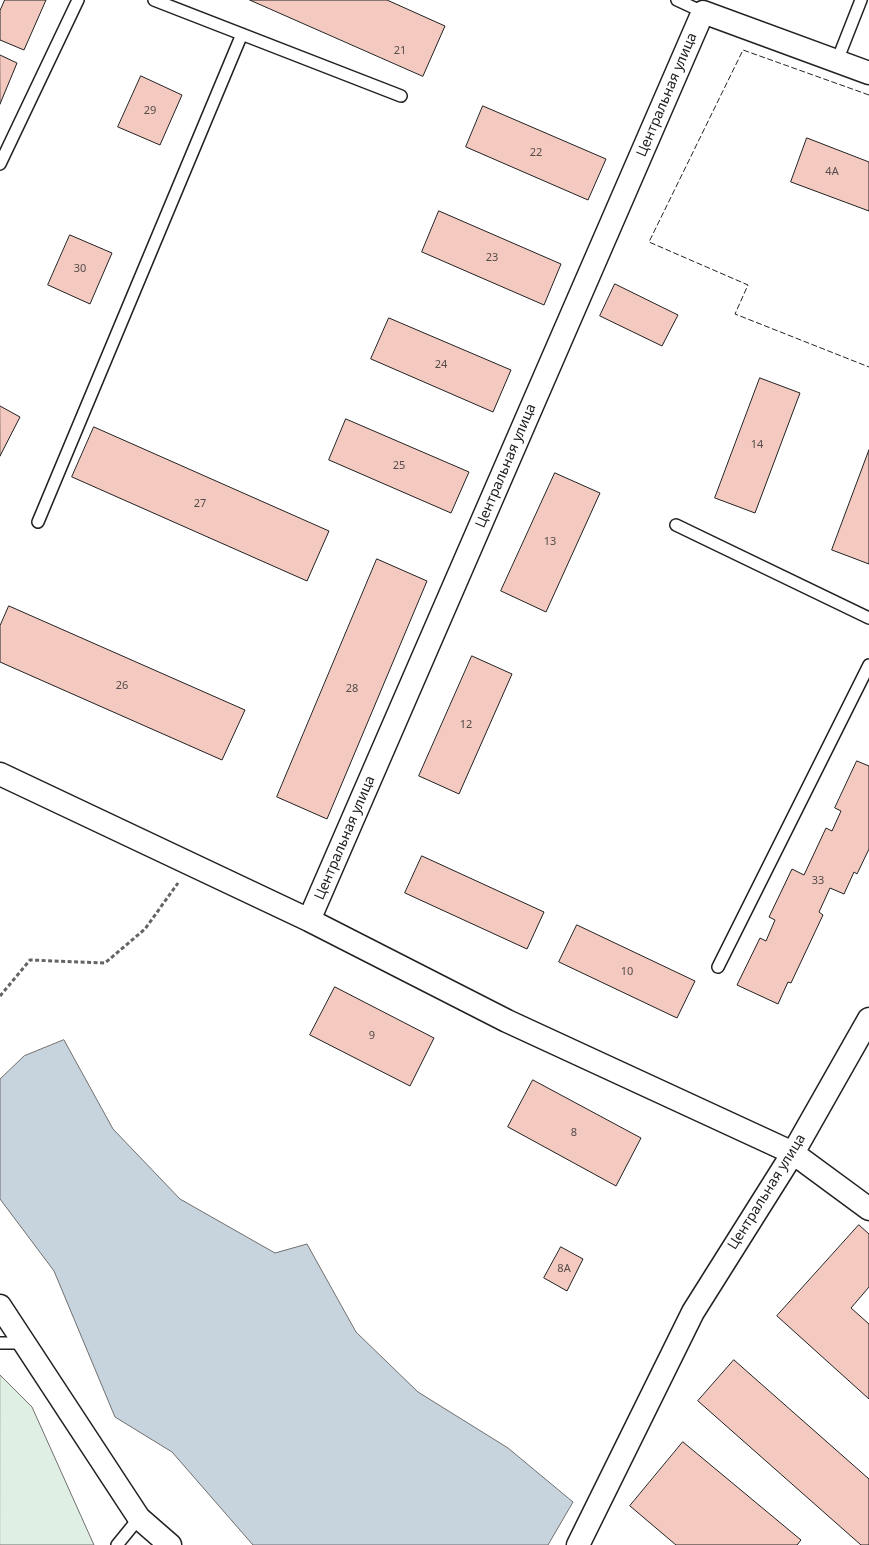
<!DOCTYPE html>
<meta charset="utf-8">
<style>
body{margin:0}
canvas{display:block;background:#fff}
</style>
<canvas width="869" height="1545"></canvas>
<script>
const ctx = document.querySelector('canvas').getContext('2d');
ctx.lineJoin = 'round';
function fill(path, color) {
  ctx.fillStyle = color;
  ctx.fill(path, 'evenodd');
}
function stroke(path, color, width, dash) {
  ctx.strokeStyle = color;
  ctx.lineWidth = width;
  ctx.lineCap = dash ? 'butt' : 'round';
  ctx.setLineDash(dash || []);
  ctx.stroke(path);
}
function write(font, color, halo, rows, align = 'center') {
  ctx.font = font + ' "Noto Sans",sans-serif';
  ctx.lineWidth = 4;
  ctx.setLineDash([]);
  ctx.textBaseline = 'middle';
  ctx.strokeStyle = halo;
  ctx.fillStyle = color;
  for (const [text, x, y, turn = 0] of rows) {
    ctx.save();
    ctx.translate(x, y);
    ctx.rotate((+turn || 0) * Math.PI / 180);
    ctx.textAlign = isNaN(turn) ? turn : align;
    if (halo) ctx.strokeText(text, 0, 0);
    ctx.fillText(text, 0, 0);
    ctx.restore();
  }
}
const green = new Path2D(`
 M0 1375 32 1407 94 1545H0Z`);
const water = new Path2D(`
 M64 1040 113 1129 180 1199 275 1253 307 1244 356 1332 418 1392 508 1448 573 1502 548 1545H253L172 1452 115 1417 54 1271 0 1199V1079L24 1056Z`);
const building = new Path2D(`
 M5 0H46L24 50 0 40V11Z
 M250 0H387L445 26 423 76Z
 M0 55 17 63 0 104Z
 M141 76 182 95 160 145 118 127Z
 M483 106 606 159 588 200 466 147Z
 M807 138 869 162V211L791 182Z
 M439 211 561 264 544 305 422 252Z
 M70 235 112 253 90 304 48 285Z
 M615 284 678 315 662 346 600 316Z
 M389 318 511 370 493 412 371 359Z
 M760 378 800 393 755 513 715 498Z
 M0 406 20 417 0 456Z
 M346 419 469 472 451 513 329 460Z
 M94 427 329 531 307 581 72 477Z
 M869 450V564L832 550Z
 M555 473 600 493 546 612 501 591Z
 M377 559 427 581 327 819 277 797Z
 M9 606 245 710 222 760 0 662V626Z
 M472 656 512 674 459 794 419 776Z
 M857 761 869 766V849L857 874 854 872 844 894 830 888 819 912 823 915 791 983 788 982 778 1004 737 985 760 938 766 941 775 920 769 917 792 869 804 875 826 828 832 831 841 811 835 808Z
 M422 856 544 912 527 949 405 893Z
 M577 925 695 981 677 1018 559 962Z
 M335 987 434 1038 410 1086 310 1035Z
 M533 1080 641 1138 616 1186 508 1127Z
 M859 1225 869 1234V1287L851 1308 869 1324V1399L777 1316Z
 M561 1247 583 1259 567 1291 544 1278Z
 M734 1360 869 1479V1545H861L698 1401Z
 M683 1442 801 1540 797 1545H676L630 1506Z`);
const path = new Path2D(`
 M0 996 30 960 105 963 145 929 178 883`);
const lane = new Path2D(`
 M154 0 401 96
 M677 0 703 12
 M837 61 861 0
 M0 164 78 0
 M38 522 242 34
 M676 525 869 618
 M718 967 869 665
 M0 1343H22
 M117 1545 139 1518`);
const street = new Path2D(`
 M0 774 309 920 507 1021 793 1153 869 1209
 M309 920 703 12 869 73
 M0 1306 139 1518 170 1545
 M578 1545 693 1312 793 1153 869 1019`);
const fence = new Path2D(`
 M869 95 743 50 649 242 748 285 735 314 869 367`);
const numberNames = [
 ["21",400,51],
 ["29",150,111],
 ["22",536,153],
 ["4А",832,172],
 ["23",492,258],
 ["30",80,269],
 ["24",441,365],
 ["14",757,445],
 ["25",399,466],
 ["27",200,504],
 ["13",550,542],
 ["26",122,686],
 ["28",352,689],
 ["12",466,725],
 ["33",818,881],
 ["10",627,972],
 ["9",372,1036],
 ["8",574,1133],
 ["8А",564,1269]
];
const streetNames = [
 ["Центральная улица",667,95,-67],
 ["Центральная улица",506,466,-67],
 ["Центральная улица",345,838,-67],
 ["Центральная улица",767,1192,-58]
];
fill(green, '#e0efe3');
stroke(green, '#6f6f6f', 1);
fill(water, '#c7d3dd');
stroke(water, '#6f6f6f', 1);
fill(building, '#f3c9c0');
stroke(building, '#222', 1);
stroke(lane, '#222', 14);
stroke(street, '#222', 25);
stroke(path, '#646464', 3, [4, 2.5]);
stroke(lane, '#fff', 11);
stroke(street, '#fff', 22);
stroke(fence, '#222', 1, [6, 2.5]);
write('11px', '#564c4a', null, numberNames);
write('14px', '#222', '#fff', streetNames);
</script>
